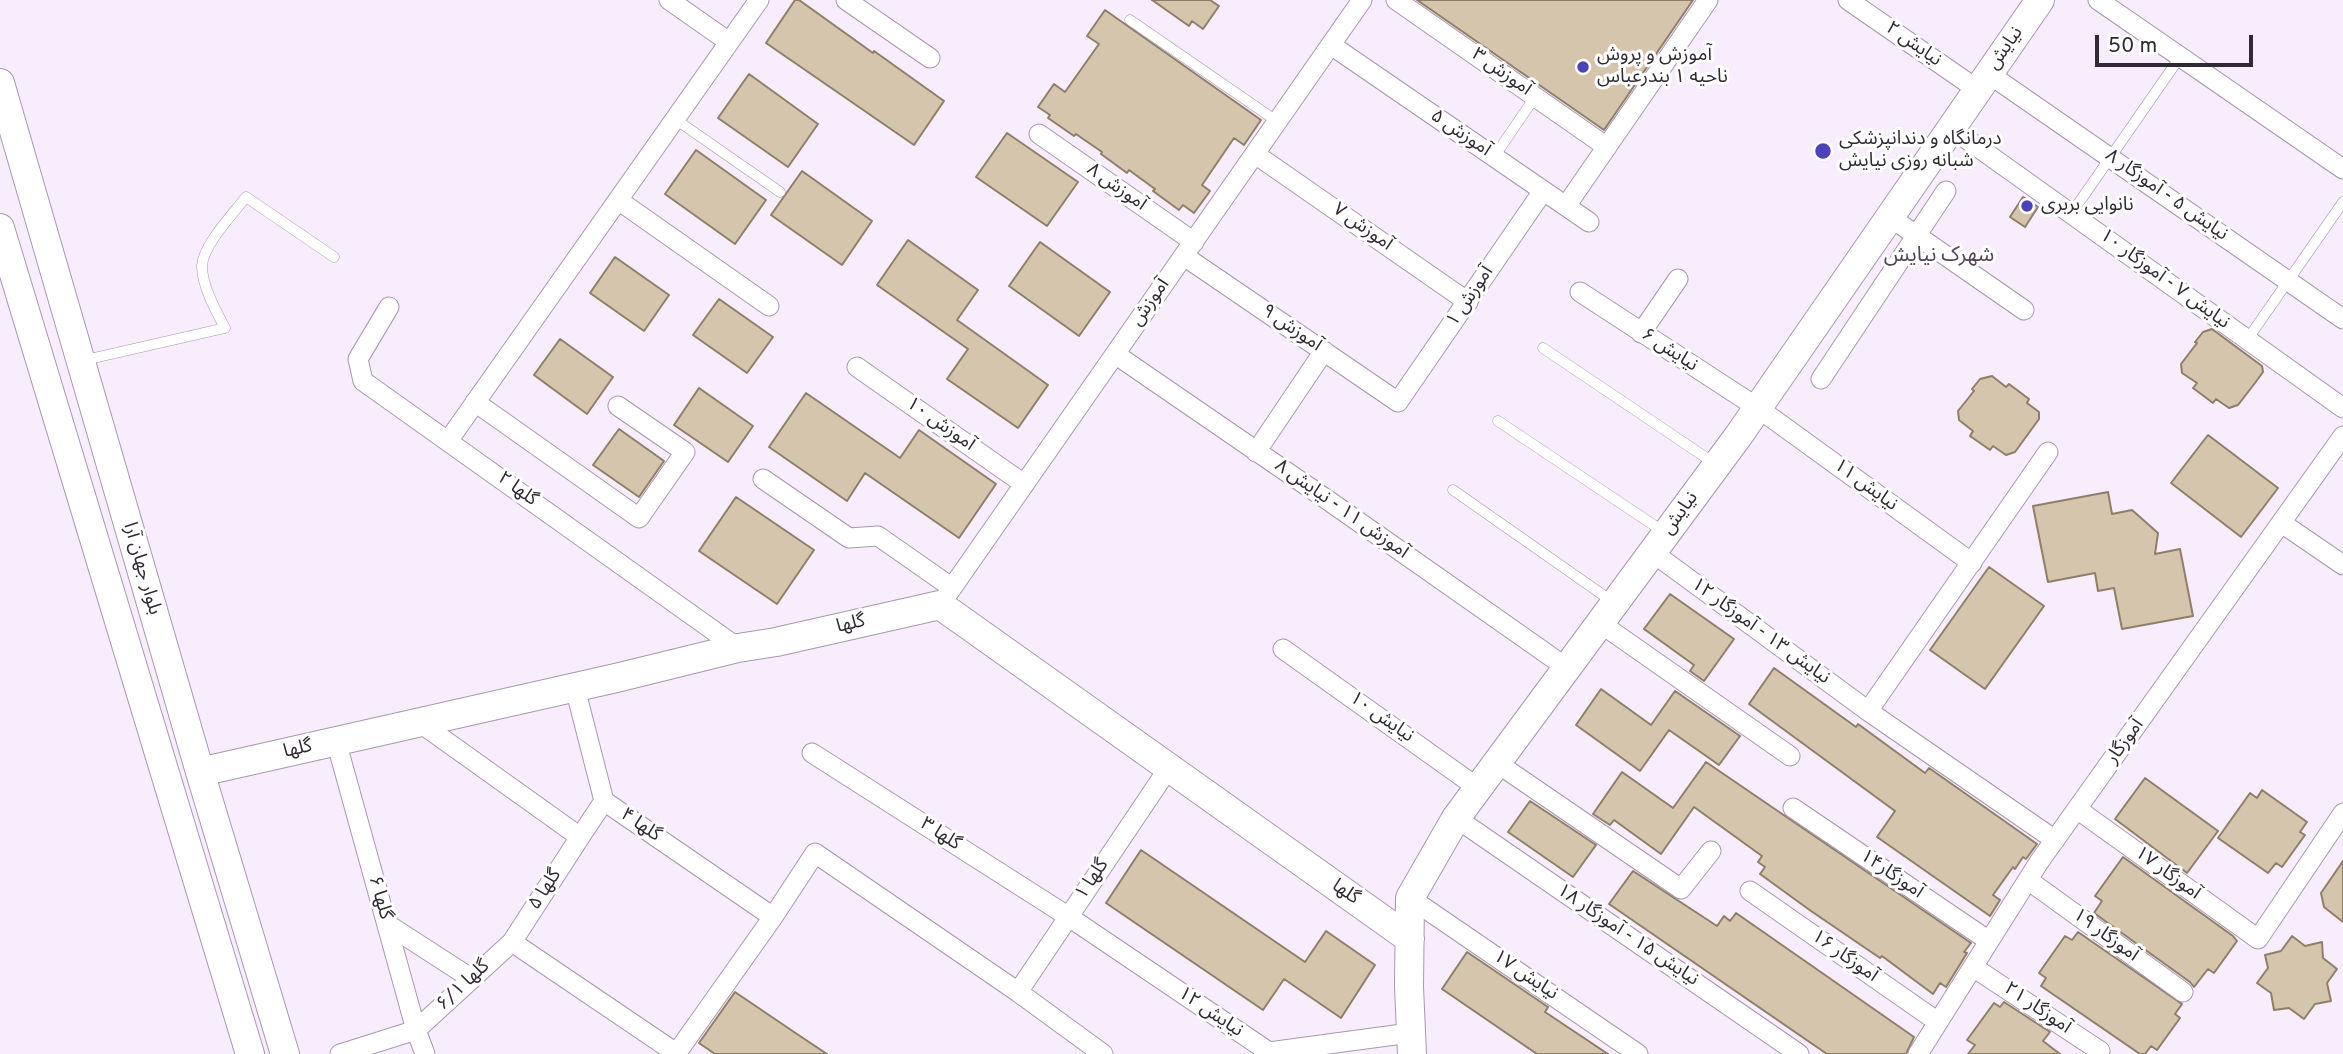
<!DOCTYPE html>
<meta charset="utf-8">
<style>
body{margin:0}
#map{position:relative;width:2343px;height:1054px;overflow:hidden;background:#f7edfc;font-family:Overpass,sans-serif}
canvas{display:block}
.scale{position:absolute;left:2095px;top:35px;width:158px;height:32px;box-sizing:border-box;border:4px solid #312a34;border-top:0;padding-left:9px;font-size:21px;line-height:24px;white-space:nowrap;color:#312a34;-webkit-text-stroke:5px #fff;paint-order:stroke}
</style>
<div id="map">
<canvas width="2343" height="1054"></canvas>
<div class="scale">50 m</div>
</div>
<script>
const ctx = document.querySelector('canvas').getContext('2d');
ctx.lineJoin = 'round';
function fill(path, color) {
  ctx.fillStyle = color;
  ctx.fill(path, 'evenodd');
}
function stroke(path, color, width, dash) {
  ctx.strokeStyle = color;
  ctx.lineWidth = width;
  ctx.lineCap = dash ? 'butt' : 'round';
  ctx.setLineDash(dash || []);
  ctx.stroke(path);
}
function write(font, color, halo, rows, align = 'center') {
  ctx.font = font + ' Overpass,"Noto Sans Arabic",sans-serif';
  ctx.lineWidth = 6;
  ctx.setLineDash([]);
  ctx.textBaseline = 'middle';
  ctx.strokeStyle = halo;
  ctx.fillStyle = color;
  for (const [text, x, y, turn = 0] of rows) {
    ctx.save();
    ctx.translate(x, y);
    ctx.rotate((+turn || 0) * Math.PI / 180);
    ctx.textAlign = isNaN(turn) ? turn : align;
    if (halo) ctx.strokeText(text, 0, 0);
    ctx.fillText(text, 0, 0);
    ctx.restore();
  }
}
const building = new Path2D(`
 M795 0H799L873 53 874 51 944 101 914 145 766 43Z
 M1152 0H1210L1219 6 1203 29 1192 21 1189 26Z
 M1417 0H1693L1604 130Z
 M1105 10 1261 120 1244 145 1234 138 1202 185 1210 191 1194 213 1183 205 1179 210 1153 191 1155 189 1129 170 1127 173 1101 154 1102 152 1076 134 1074 136 1048 118 1050 115 1038 107 1054 84 1065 92 1099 44 1087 36Z
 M749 74 818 124 788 167 718 118Z
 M1007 133 1078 182 1047 226 976 177Z
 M696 150 766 200 735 244 665 194Z
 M802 171 872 221 842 265 771 215Z
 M2023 197 2038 207 2025 227 2010 217Z
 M908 240 978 290 957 320 1048 385 1018 428 947 379 968 349 877 285Z
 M1040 242 1110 292 1079 336 1009 286Z
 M615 257 669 295 644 331 590 293Z
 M719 299 773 337 747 373 693 335Z
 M2212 329 2262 366 2263 372 2255 383 2238 405 2229 408 2216 399 2213 403 2193 388 2197 383 2182 373 2181 364 2197 343 2195 342 2203 332Z
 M560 339 613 377 587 414 534 375Z
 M1992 376 2006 387 2009 384 2029 399 2027 403 2039 412V419L2015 452 2006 455 1993 446 1990 450 1970 436 1973 431 1959 420 1958 411 1974 391 1972 389 1980 379Z
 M699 388 753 426 728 462 674 425Z
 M806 393 900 458 919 430 996 484 959 538 865 473 847 501 769 447Z
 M619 429 664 461 639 497 593 465Z
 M2208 435 2278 488 2241 537 2171 483Z
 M2108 492 2112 514 2132 510 2158 533 2155 554 2180 549 2193 616 2122 629 2114 588 2098 591 2095 573 2048 582 2033 506Z
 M736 497 814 550 777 604 699 551Z
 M1989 567 2044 606 1985 689 1930 650Z
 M1670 594 1734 639 1704 681 1690 671 1694 665 1644 629Z
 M1774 668 1856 727 1858 724 1925 773 1929 768 2037 844 2026 859 2023 857 2015 869 2013 867 1993 895 2000 900 1990 916 1877 837 1895 811 1749 704Z
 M1601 689 1651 725 1675 691 1740 736 1719 765 1669 730 1640 771 1576 725Z
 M1706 762 1971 943 1964 952 1967 953 1946 987 1940 983 1933 994 1882 956 1880 958 1811 911 1760 874 1765 867 1758 862 1762 856 1694 807 1661 854 1614 820 1610 825 1593 814 1622 772 1673 808Z
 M2145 778 2218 831 2187 873 2115 819Z
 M2262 790 2307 822 2300 832 2305 835 2282 867 2276 863 2268 873 2218 838 2250 793 2257 798Z
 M1530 801 1596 845 1573 877 1508 832Z
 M1141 850 1305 962 1326 931 1375 965 1341 1018 1284 979 1263 1010 1106 903Z
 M2123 857 2233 936 2237 941 2214 973 2208 969 2194 987 2190 982 2094 913 2102 901 2095 896Z
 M2343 861V922L2324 907 2321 893Z
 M1633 871 1717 926 1724 916 1730 921 1736 913 1914 1037 1906 1054H1827L1609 904Z
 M2078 932 2182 1004 2175 1014 2180 1018 2157 1050 2151 1046 2145 1054H2140L2041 986 2046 978 2039 973 2065 936 2072 940Z
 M2292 936 2305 946 2322 942 2323 958 2337 969 2327 983 2331 1001 2315 1004 2304 1019 2289 1008 2274 1010 2271 993 2257 983 2268 968 2265 955 2281 951Z
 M1467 952 1548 1007 1545 1012 1608 1054H1537L1442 989Z
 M735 992 794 1032 827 1054H715L699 1043Z
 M2004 1002 2050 1032 2043 1041 2060 1054H1968L1975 1045 1967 1040 1994 1003 2000 1007Z`);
const lane = new Path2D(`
 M1130 20 1278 122
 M675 119 780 192
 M1494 157 1535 97
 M2071 214 2180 57
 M2247 340 2343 202
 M1543 348 1714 463
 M85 360 225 328C216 311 202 286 202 266 203 245 233 214 246 197L334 257
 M1498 421 1664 532
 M1453 490 1613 602`);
const street = new Path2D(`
 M669 0 729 42
 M846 0 930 58
 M1396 0 1607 147
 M1848 0 1978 90
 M2098 0 2343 169
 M1331 45 1589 222
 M1989 74 2343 319
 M1951 128 2343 408
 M1039 134 1194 242
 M1255 154 1468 302
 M618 200 769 306
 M1566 206 1708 0
 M1890 217 2024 310
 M1184 256 1398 402 1543 191
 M1580 292 1758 408 1972 563
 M389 307 358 359 363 381 738 648
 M1641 333 1678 279
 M1115 354 1329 501 1567 668
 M857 367 1024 484
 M1821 379 1946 191
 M475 402 639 518 685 452 618 406
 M448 441 759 0
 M1256 452 1324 351
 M763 479 849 538 878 536 951 587
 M2283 524 2343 565
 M1652 552 1868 711 2055 840
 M940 605 1362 0
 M1600 623 1790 756
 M1283 649 1478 788
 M575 688 604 801 773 917
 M1868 711 2048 452
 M419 722 580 837 512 942 676 1053
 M336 741 416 1030 425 1054
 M812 753 1069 917 1269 1052 1410 1033
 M1497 763 1681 889 1711 851
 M1793 808 1989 941
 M2077 809 2258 939 2343 813
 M1456 818 1799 1054
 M580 837 604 801
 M2028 880 2183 992
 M1750 891 1938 1022
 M1410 898 1638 1054
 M387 924 472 979
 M1973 967 2100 1051
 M1018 992 1168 769
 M340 1054 416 1030 512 942
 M676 1054 773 917 815 853 1018 992 1103 1054
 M1918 1054 2039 862 2343 436`);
const secondary = new Path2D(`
 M0 83 200 772 285 1054
 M0 228 250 1054
 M200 772 616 678 738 648 776 642 940 605 1410 939
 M1412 1054 1409 987 1410 898 1456 818 1739 435 2040 0`);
const markers = [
 [1583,67,7,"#4b43b9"],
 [1823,151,9,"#4b43b9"],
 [2027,206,7,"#4b43b9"]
];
const streetNames = [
 ["نیایش ۲",1913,45,35],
 ["نیایش",2006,49,-55],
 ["آموزش ۳",1501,73,35],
 ["آموزش ۵",1460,134,34],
 ["آموزش ۸",1116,188,35],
 ["نیایش ۵ - آموزگار ۸",2166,196,35],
 ["آموزش ۷",1362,228,35],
 ["نیایش ۷ - آموزگار ۱۰",2164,280,36],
 ["آموزش ۱",1471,297,-56],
 ["آموزش",1151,303,-55],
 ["آموزش ۹",1291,329,34],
 ["نیایش ۶",1669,351,33],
 ["آموزش ۱۰",940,425,35],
 ["نیایش ۱۱",1865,486,36],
 ["گلها ۲",517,490,36],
 ["آموزش ۱۱ - نیایش ۸",1341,510,35],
 ["نیایش",1681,514,-54],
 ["بلوار جهان آرا",141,569,74],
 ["گلها",851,625,-13],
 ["نیایش ۱۳ - آموزگار ۱۲",1760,632,36],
 ["نیایش ۱۰",1381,718,35],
 ["آموزگار",2126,742,-54],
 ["گلها",298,750,-13],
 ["گلها ۴",640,826,34],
 ["گلها ۳",940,835,33],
 ["آموزگار ۱۷",2167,874,36],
 ["آموزگار۱۴",1891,875,34],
 ["گلها ۱",1093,880,-56],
 ["گلها ۵",546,890,-57],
 ["گلها",1345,893,35],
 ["گلها ۶",379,898,74],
 ["نیایش ۱۵ - آموزگار ۱۸",1627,936,34],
 ["آموزگار ۱۹",2105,936,36],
 ["آموزگار ۱۶",1844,957,35],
 ["نیایش ۱۷",1525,976,34],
 ["گلها ۶/۱",464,986,-43],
 ["آموزگار ۲۱",2037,1009,34],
 ["نیایش ۱۲",1210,1013,34]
];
const poiNames = [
 ["آموزش و پروش",1597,56],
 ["ناحیه ۱ بندرعباس",1597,78],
 ["درمانگاه و دندانپزشکی",1839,140],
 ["شبانه روزی نیایش",1839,162],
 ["نانوایی بربری",2041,206]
];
const neighbourhoodNames = [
 ["شهرک نیایش",1939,257]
];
fill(building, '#d6c5ad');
stroke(building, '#8f7f69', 2);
stroke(lane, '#a898b0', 11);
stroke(street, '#a898b0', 21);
stroke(secondary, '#a898b0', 30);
stroke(lane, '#fff', 10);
stroke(street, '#fff', 19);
stroke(secondary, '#fff', 28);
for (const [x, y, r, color] of markers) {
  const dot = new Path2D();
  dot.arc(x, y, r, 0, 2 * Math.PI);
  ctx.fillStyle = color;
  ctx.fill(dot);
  stroke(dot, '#fff', 2.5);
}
write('19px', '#312a34', '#fff', streetNames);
write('19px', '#312a34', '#fff', poiNames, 'left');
write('21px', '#534559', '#fff', neighbourhoodNames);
</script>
